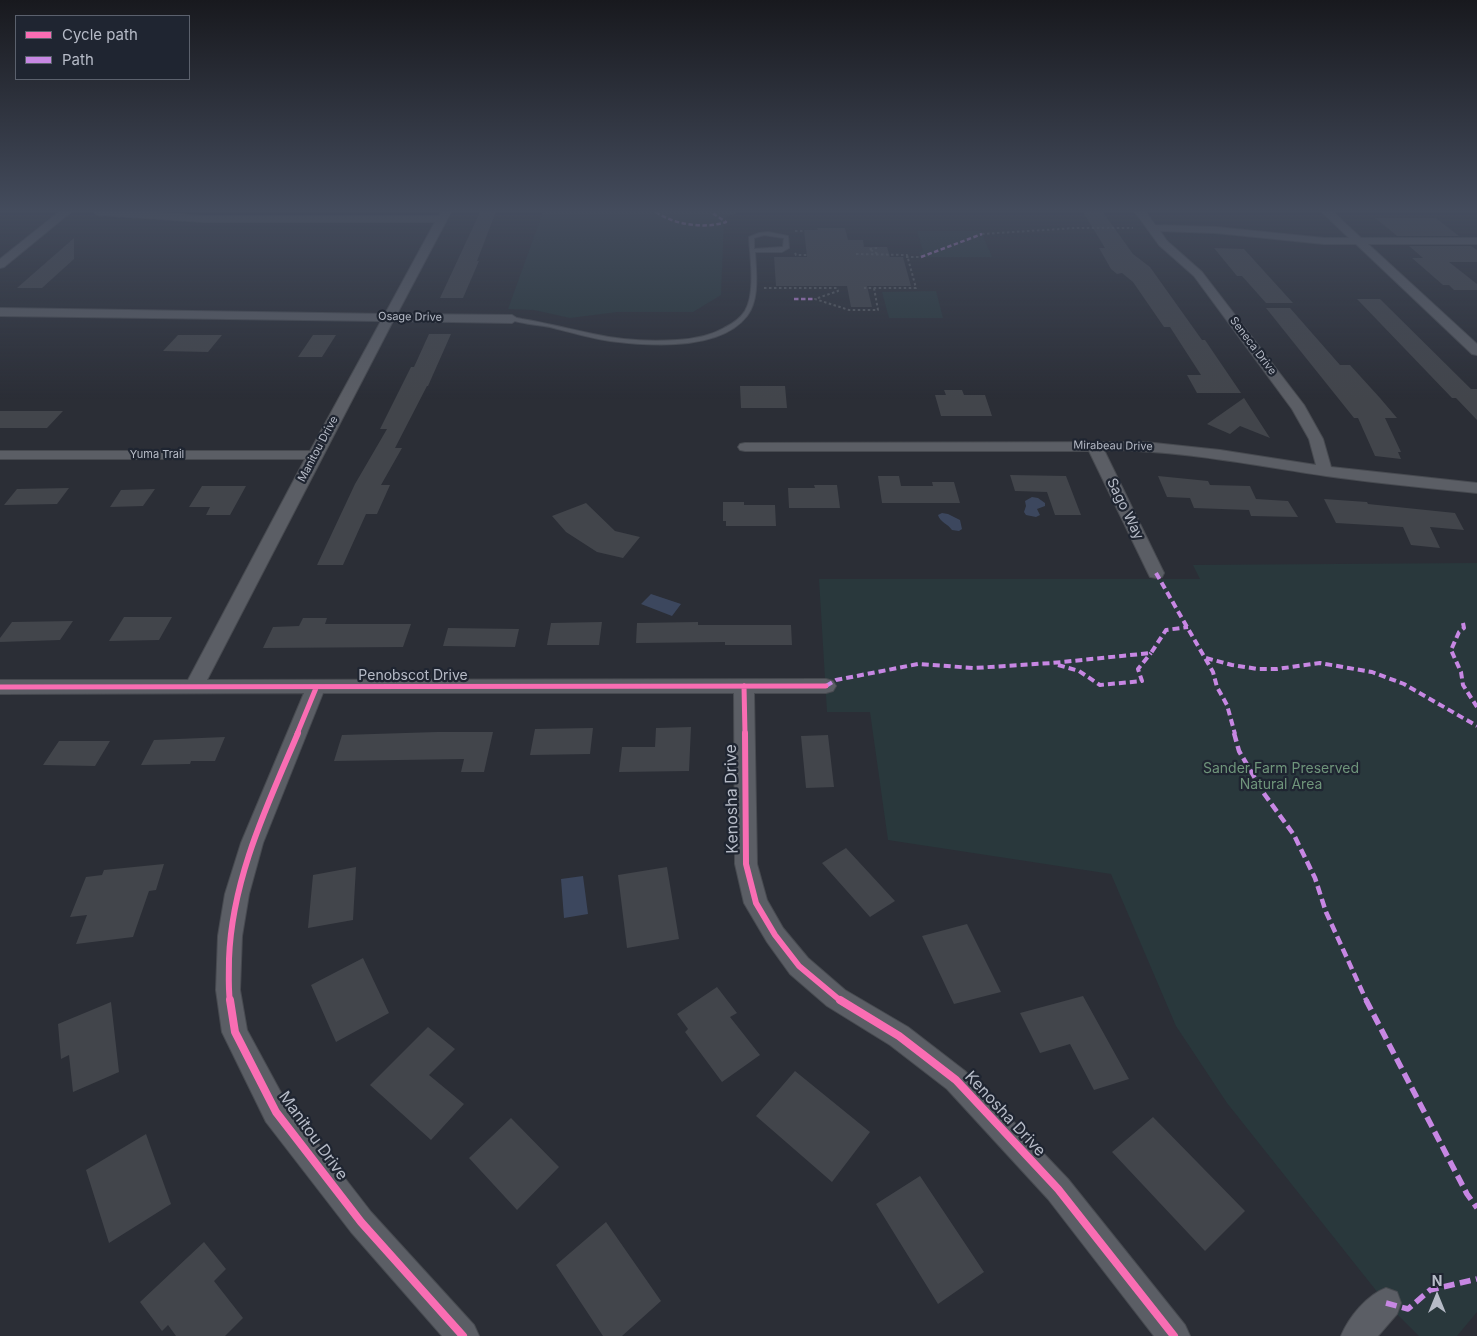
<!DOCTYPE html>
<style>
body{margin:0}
#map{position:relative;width:1477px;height:1336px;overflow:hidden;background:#2b2e36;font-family:Inter,sans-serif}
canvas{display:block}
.legend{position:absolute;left:15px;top:15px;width:175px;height:65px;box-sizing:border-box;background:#1f2531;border:1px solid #5b616d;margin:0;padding:6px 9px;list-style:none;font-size:15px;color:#b6bbc7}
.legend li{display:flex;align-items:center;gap:10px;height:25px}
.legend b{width:25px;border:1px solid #5b616d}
.north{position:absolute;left:1412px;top:1271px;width:50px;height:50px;-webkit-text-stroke:4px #1f2531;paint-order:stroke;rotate:0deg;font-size:14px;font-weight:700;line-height:20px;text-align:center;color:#b6bbc7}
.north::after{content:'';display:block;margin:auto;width:18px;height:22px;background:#b6bbc7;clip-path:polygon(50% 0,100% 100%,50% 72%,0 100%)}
</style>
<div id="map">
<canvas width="1477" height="1336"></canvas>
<ul class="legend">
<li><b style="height:6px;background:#f96db3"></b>Cycle path</li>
<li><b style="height:6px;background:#c787e3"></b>Path</li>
</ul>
<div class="north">N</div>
</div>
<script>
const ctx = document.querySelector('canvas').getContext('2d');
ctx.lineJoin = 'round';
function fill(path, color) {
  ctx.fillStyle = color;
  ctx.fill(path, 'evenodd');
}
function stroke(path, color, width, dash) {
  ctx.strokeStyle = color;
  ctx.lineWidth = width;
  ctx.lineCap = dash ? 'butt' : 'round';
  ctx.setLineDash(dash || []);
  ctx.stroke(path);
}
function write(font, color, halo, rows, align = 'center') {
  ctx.font = font + ' Inter,sans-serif';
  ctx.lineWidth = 4.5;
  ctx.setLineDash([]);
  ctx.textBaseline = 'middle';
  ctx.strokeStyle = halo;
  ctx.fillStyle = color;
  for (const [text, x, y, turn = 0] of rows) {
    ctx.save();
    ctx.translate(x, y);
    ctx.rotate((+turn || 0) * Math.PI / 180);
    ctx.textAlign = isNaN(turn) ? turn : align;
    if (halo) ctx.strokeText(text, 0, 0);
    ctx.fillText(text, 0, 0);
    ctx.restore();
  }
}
const green = new Path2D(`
 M543 212H740L724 218 721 295 693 312H617L570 318 534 310 508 309Z
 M917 231H981L992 257H921L919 252 923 251Z
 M936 291 943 318H889L882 292Z
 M1477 563V1312L1457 1336H1419L1386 1303 1227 1103 1176 1026 1111 874 888 840 870 712H827L819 579H1200L1193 565Z`);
const water = new Path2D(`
 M1032 497 1038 498 1045 503V506L1037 509 1040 515 1036 517 1026 515 1024 512 1026 506 1025 501Z
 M942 513 948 514 960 520 962 529 959 531 952 530C948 524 940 522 938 515Z
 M651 594 681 604 672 616 641 604Z
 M583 876 588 914 564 918 561 879Z`);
const building = new Path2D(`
 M480 212H496L477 261H479L463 298H440Z
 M1083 212H1103L1133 254 1150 267 1202 340H1205L1241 393H1197L1187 375H1201L1170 327H1164L1133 282 1122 273 1117 274 1111 269 1099 248H1105Z
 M1375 218H1436L1459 236H1397Z
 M817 228H845L848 240H863L864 247H887L890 257H903L911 286H867L872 307H851L847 286H776L774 257H807L804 230H818Z
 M74 238V259L42 288H17Z
 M1409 246H1471L1477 250V262H1449L1477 284V290H1454L1449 285H1443L1412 258H1423Z
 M1214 248 1244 249 1293 303H1266L1242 276H1237Z
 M1357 299H1380L1471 389H1477V420L1456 398H1452Z
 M1266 308H1290L1340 365H1350L1380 398 1397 418H1385L1401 452H1398L1401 459 1375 456 1358 418H1354Z
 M429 334H451L428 386H427L395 448H402L381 485H390L377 514H366L343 565H317L355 484 387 429H380L411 367H414Z
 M178 335H222L208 352 163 351Z
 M313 335H336L322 357H298Z
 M740 386H785L787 408H741Z
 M944 390H962L964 395H985L992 416H941L935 395H946Z
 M1244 398 1270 438 1240 426 1230 434 1207 424Z
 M0 411H63L47 428H0Z
 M1010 475 1066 476 1081 515H1055L1047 492 1015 491Z
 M878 476H899L901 486H933L932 482H954L960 503H882Z
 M1158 476 1208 481 1210 485 1250 486 1256 499 1288 501 1298 517 1251 516 1249 510 1194 508 1190 498 1167 497Z
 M814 485H837L840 508H789L788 488H815Z
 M202 486H246L230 515H206L210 507H189Z
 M69 488 57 504 4 505 17 489Z
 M155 489 143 506 110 507 121 490Z
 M1324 499 1367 502 1368 504 1455 513 1464 530 1430 527 1440 548 1411 545 1403 527 1336 523Z
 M723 502H744V505H775L776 526H726V521H723Z
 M586 503 615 531 640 537 623 558 597 552 566 532 552 516Z
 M124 617H172L159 640 109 641Z
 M303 618H327L325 624H411L403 647 263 648 273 627 299 626Z
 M73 621 60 640 0 642V638L12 622Z
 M602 622 599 645H547L551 623Z
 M698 622V625H791L792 645H725V642L636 643 637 623Z
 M448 628 519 629 515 647 443 646Z
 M691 727 689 771 619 772 622 747H655L656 728Z
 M593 728 590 754 530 755 535 729Z
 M437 732H493L484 772H461L464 759 334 761 342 735Z
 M828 735 834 787 806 788 801 736Z
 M225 737 215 761H191L190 764 141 765 154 740Z
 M59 741H110L95 766 43 765Z
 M846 848 895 901 870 917 822 863Z
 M164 864 156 890 149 891 133 937 76 944 87 915 70 917 86 877 102 875 104 870Z
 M356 867 353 920 308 928 313 875Z
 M667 867 679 939 627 948 618 875Z
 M967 924 1001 992 954 1004 922 936Z
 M363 958 389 1013 336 1042 311 985Z
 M717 987 737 1013 730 1017 760 1055 722 1082 685 1032 688 1029 677 1014Z
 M1083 996 1129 1079 1094 1090 1070 1044 1040 1053 1020 1013Z
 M111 1002 119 1072 73 1092 69 1055 61 1059 58 1024Z
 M428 1027 455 1049 429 1075 464 1104 431 1140 370 1085Z
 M795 1071 870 1132 832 1182 756 1116Z
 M1153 1117 1245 1211 1205 1251 1112 1152Z
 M511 1118 559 1167 517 1210 469 1158Z
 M146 1134 171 1204 109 1243 86 1170Z
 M920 1176 984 1272 938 1304 876 1204Z
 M606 1222 661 1301 622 1336H603L556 1265Z
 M204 1242 226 1269 214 1281 243 1318 225 1336H176L168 1325 162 1331 140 1302Z`);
const path = new Path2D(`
 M795 231H804
 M982 234 1075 228H1133
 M877 248 869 249 878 254
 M795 253 796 255H807
 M856 254 907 255 916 288H864
 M906 257H921
 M764 288H837L838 291 815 299 849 310H878L874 288`);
const lane = new Path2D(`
 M768 232 788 236 789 248 782 252H755C756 272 760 299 747 316 720 351 649 346 610 341 589 338 570 332 550 327 539 325 517 323 509 319L512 317 522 319C546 323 569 329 593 334 620 340 649 342 677 340 693 339 710 336 724 328 732 324 740 319 745 311 756 292 750 257 749 237L759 233ZM764 235 784 238 783 247 754 249V238Z`);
const street = new Path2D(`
 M59 212H71L4 267 0 268V259Z
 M93 212H150L203 216H439L441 212H451L397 314 512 315 518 319 512 323 393 321 207 680 826 679 833 681 836 686 833 691 826 693H754L757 864 767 900 783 928 808 958 845 990 908 1027 965 1071 1068 1179 1185 1325 1190 1336H1154L1048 1199 947 1089 890 1045 827 1006 790 974 767 942 744 903 735 864 734 693H323L263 843 249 894 242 936 240 990 247 1030 286 1102 371 1212 474 1325 479 1336H442L351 1232 266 1122 222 1032 216 990 218 936 225 894 241 843 304 693 0 694V680H188L305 459H0V451H310L381 321 0 316V308L385 314 435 222H203L98 215Z
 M1135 212H1146L1155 225 1216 227 1324 238H1349L1322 212H1333L1361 238H1477V244H1368L1477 344V355L1472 354 1356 244H1324L1216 233 1160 231 1167 241 1202 272 1304 405 1323 439 1331 467 1477 483V493C1427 488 1376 483 1326 476 1252 465 1179 450 1104 450L1164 573 1162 577 1156 578 1150 577 1148 573 1089 451H745L740 450 738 447 740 444 745 443 1145 442 1220 450 1316 465 1309 439 1292 409 1194 276 1159 245Z
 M1386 1288 1397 1292 1401 1303 1397 1314 1378 1336H1341C1349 1317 1367 1295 1386 1288Z`);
const quietFar3 = new Path2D(`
 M656 212C674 225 705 229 726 222L711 212
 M921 257 982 234
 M794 299H815`);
const quietFar2 = new Path2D(`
 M1156 573 1213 672 1217 687 1227 705 1235 734
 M1463 623 1464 628 1459 632 1451 650 1461 672 1463 685 1477 707
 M1206 658 1232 665 1258 669H1277L1320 663 1372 672 1404 684 1477 726
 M1058 665 1079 671 1100 685 1142 681 1138 669 1151 653
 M826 686 836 680 918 664 974 668 1052 663 1151 653 1166 630 1188 627`);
const quietFar1 = new Path2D(`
 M1234 733 1239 751 1265 795 1294 835 1315 878 1326 912 1367 1002`);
const quiet = new Path2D(`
 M1366 1000 1467 1194 1477 1208
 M1386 1303 1408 1309 1430 1290 1477 1279`);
const cyclewayFar2 = new Path2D(`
 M744 686 745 734
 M0 687 826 686
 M297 734 316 688`);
const cyclewayFar1 = new Path2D(`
 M745 733 746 864 756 903 775 935 799 966 842 1002
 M230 1002C228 987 229 974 229 959 232 878 267 806 298 733`);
const cycleway = new Path2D(`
 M230 1000 235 1032 276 1112 361 1222 463 1336
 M840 1000 899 1036 956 1080 1058 1189 1174 1336`);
const farStreetnames = [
 ["Osage Drive",410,317,1],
 ["Seneca Drive",1253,346,53],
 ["Mirabeau Drive",1113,446,1],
 ["Manitou Drive",318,449,-62],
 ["Yuma Trail",157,455]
];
const streetNames = [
 ["Sago Way",1125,509,64],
 ["Penobscot Drive",413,676]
];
const parkNames = [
 ["Sander Farm Preserved",1281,769],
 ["Natural Area",1281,785]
];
const nearStreetnames = [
 ["Kenosha Drive",732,799,-91],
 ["Kenosha Drive",1005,1114,47],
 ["Manitou Drive",313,1136,54]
];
fill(green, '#29383c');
fill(water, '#3c475e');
fill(building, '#42454b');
stroke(lane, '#474a50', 2);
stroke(street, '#474a50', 2);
stroke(path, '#595d62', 2, [2.5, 2.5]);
fill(lane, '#5b5e65');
fill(street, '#5b5e65');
stroke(quietFar3, '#c787e3', 2.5, [4.5, 2.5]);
stroke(quietFar2, '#c787e3', 4, [7, 4]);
stroke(quietFar1, '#c787e3', 4.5, [9, 4.5]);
stroke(quiet, '#c787e3', 5.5, [11, 5.5]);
stroke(cyclewayFar2, '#f96db3', 5);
stroke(cyclewayFar1, '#f96db3', 6);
stroke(cycleway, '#f96db3', 8);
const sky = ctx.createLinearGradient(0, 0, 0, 399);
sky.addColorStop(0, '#18191e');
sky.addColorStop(0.53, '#444c5d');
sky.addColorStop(1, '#444c5d00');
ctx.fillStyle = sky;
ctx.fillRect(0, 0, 1477, 399);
write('11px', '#b6bbc7', '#1f2531', farStreetnames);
write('14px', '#b6bbc7', '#1f2531', streetNames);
write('14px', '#6f957b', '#1f2531', parkNames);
write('16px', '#b6bbc7', '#1f2531', nearStreetnames);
</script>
